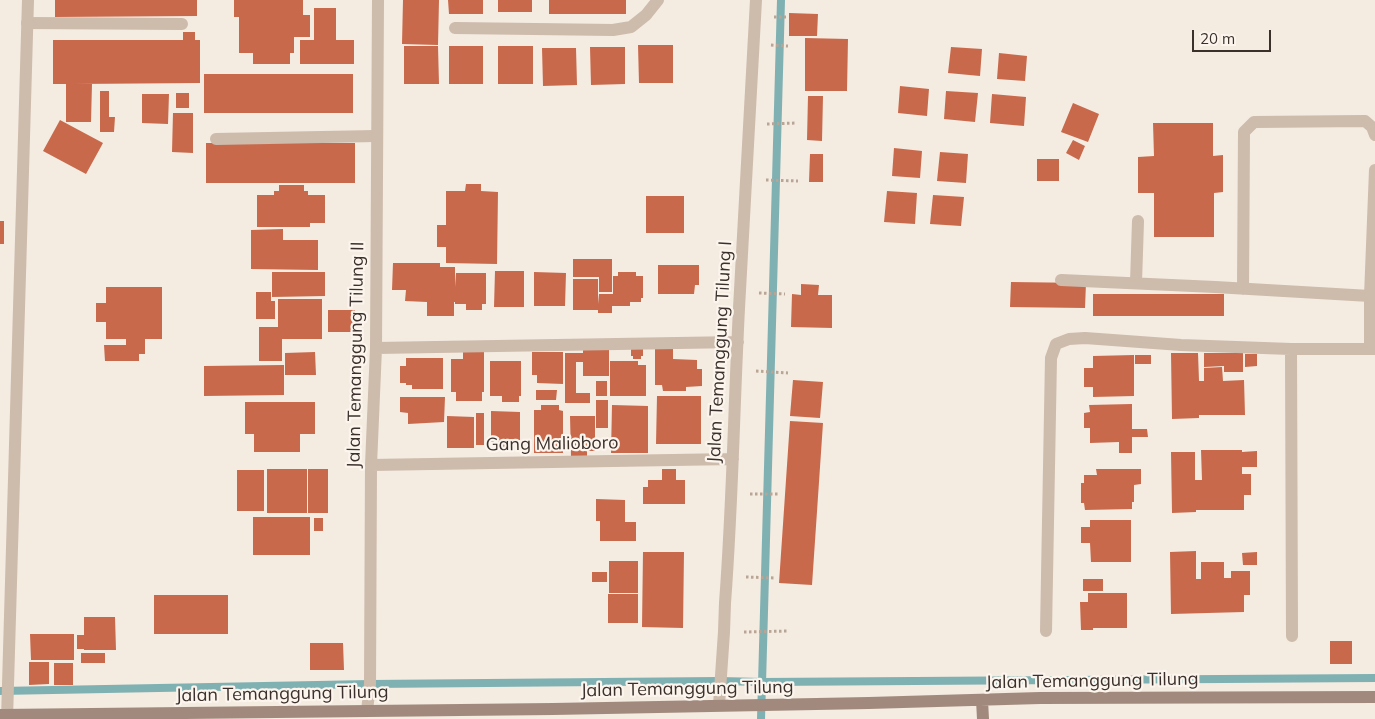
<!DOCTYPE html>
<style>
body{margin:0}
#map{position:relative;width:1375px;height:719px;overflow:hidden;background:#f4ebe1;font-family:Mulish,sans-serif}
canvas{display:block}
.scale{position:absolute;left:1192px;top:30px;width:79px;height:22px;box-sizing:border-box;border:2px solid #3b302b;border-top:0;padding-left:6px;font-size:15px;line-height:18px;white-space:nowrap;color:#3b302b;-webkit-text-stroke:4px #fbf5ee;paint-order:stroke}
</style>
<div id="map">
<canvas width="1375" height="719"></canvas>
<div class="scale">20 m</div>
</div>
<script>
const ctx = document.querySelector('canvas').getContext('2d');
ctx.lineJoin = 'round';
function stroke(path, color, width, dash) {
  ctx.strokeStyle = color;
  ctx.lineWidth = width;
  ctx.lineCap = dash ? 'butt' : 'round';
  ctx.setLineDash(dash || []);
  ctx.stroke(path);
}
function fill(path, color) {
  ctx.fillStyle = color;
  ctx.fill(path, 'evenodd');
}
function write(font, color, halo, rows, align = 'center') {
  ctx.font = font + ' Mulish,sans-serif';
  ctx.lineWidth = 4.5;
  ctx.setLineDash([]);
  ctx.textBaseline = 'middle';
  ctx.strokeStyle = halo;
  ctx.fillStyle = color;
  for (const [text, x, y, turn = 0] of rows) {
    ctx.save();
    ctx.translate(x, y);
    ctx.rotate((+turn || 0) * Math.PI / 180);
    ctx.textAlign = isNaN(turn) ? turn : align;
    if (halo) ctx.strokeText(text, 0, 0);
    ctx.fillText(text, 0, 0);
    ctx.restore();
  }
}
const stream = new Path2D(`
 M0 691 370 684 720 681 762 682 1375 678
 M761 719 781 0`);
const building = new Path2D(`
 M55 0H197V16L55 17Z
 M234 0H303V15H310V37H294V53H290V64H253V53H239V17H234Z
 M403 0H439L438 45 402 44Z
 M448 0H483V14H449Z
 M498 0H532V12H498Z
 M549 0H626V14H549Z
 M314 8H336V40H354V64H300V40H314Z
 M789 13 818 14 817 36H789Z
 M183 32H195V40H200V83L75 84H92L91 122H66V84H53V40H183Z
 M805 38 848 39 847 91H805Z
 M638 45H673V83H639Z
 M404 46H438L439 84H404Z
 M449 46H483V84H449Z
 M498 46H533V84H498Z
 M590 47H625V84L591 85Z
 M951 47 982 49 980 76 948 73Z
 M542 48H576L577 85 543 86Z
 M999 53 1027 56 1025 81 997 79Z
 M204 74H353V113H204Z
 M900 86 929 89 927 116 898 113Z
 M100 91H109V117H115L114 132H100Z
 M946 91 978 93 975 122 944 119Z
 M176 93H189V108H176Z
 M142 94H169L168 124 142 123Z
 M992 94 1026 97 1024 126 990 123Z
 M808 96H823L822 141 807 140Z
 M1073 103 1099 114 1088 142 1061 132Z
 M173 113H193V153L172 152Z
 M60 120 103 143 86 174 43 151Z
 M1153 123H1213V156L1223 155V192L1214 193V237H1154V193H1138V157L1154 156Z
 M1073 140 1085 146 1079 160 1066 153Z
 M206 143H355V183H206Z
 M894 148 922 151 920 178 892 176Z
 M940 152 968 154 966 183 937 181Z
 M810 154H823V182H809Z
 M1037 159H1059V181H1037Z
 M466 184H481V191L498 192 497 264 446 263V247H437V225H446V191H465Z
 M279 185H304V191H308V195H325V223H310V227H257V195H274V191H279Z
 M887 191 917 193 915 224 884 222Z
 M933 195 964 197 961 226 930 224Z
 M646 196H684V233H646Z
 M0 221H4V244H0Z
 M283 229V240H318V270L251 269V230Z
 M573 259H612V292H599V277H573Z
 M393 263H440V267H455V287L456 273H486V304H482V310H466V304H455V302H454V316H427V302L405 301 406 290H392Z
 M658 265H699V285H695L694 294H658Z
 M495 271H524V307H494Z
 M272 272H325V296L272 297Z
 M534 272 566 273 565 306H534Z
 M618 272H636V276H643V298H641V302H630V306H612V313H598V310H573V279H598V304L599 294H613V276H618Z
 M1011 282 1086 283 1085 308 1010 307Z
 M801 284 819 285 818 295H832V328L791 327 792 294 801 295Z
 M106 287H162V339H145V354H139V361H105L104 345H126V339H106V322H96V303H106Z
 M256 292H271V301H275V319H256Z
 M1093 294H1224V316H1093Z
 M278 299H322V339H282V361H259V327H278Z
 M328 310H355V332H328Z
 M631 345H643V356H641V359H633V356H631Z
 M655 347H673V359L697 360V369H702V386L686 387V391H663L662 385H655Z
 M583 348H609V376H583V362H576V393H590V403H565V353H583Z
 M315 352 316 375H285V353Z
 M463 352H484V392H482V401H456V392H451V359H463Z
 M532 352H563V384L537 383V375H532Z
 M1171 353H1198L1199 381H1204V368L1222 367 1223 381 1244 380 1245 415H1199V418L1172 419Z
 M1204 353H1243V372H1224V366L1204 367Z
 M1245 354H1257V366L1245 367Z
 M1134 355V396L1093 397V387H1084V368H1093V356Z
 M1135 355H1151V364H1135Z
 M406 358H443V389H412V385H406V383H400V366H406Z
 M490 361H521V396H519V402H502V396H490Z
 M610 361H638V365H646V396H610Z
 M284 365V395L204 396V366Z
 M793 380 823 382 820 418 790 416Z
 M596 381H607V396H596Z
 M536 390H557L556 400H536Z
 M657 396H701V444H656Z
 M400 397H445L444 422 408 424V413L400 412Z
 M596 400H608V428H596Z
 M245 402H315V434H300V452H254V434H245Z
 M1132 404V429H1147L1148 437H1132V453H1119V442L1090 443V428H1084V413L1090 412 1089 405Z
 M541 405H559V410L563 411V453H534V410H541Z
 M612 405 648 406V453H611Z
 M491 411 520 412V440H508V448H491Z
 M476 413H484V445H476Z
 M447 416 474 417V448H447Z
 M570 416H595V451H587V456H571Z
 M790 421 823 423 812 585 779 583Z
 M1201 450H1242V452L1257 451V467H1242V474H1251V495H1244V510H1196V512L1172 513 1171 452H1195V480H1202Z
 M267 469H307V513H267Z
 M308 469H328V513H308Z
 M662 469H676V480H685V504H643V487H648V480H662Z
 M1096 469H1141V484L1134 485V502H1132V509L1085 510 1084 503H1081V483H1084V475H1097Z
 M237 470H264V511H237Z
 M596 499 625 500V522H636V541H600V521H596Z
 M253 517H310V555H253Z
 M314 518H323V531H314Z
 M1090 520H1131V562H1091L1090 543H1081V527H1090Z
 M1196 551V579H1201V562H1224V578H1231V571H1250V595H1244V612L1171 614 1170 552Z
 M643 552H684L683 628 642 627Z
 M1257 552V565H1243L1242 553Z
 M609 561H638V593H609Z
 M592 572H607V582H592Z
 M1083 579H1103V591H1083Z
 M1088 593H1127V628H1093V630H1081L1080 602H1088Z
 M608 594H638V623H608Z
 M154 595H228V634H154Z
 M84 617H115L116 650H84V649H77V635H84Z
 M30 634H74V660H31Z
 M1330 641H1352V664H1330Z
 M310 643H343L344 670H310Z
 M81 653H105V663H81Z
 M29 662H49V684L29 685Z
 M54 663H73V685H54Z`);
const path = new Path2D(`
 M774 17H786
 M771 45 788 46
 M767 124 796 123
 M766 180 798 181
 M759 293 785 294
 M756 371 788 373
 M750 494H779
 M746 577 775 578
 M744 632 788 631`);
const lane = new Path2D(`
 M27 23 182 24
 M216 139 376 136`);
const street = new Path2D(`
 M455 28 613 30 631 27 646 15 658 0
 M1061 280 1215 287 1370 296V349
 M1136 283 1138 221
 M1243 289 1244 132 1254 122 1365 121 1372 127 1375 135
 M1370 296 1375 170
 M376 348 738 342
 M1291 349 1292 636
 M371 465 733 459
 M1046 631 1051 358 1056 344 1069 339 1085 338 1181 345 1291 349H1375
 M719 705 724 632 725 603C733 499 734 394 740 290 745 193 751 97 756 0
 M367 711 370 684 371 465 376 348 378 0
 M7 719 28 0`);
const secondary = new Path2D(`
 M982 700 983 719
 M0 715 553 709 869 703 1040 698 1375 697`);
const streetNames = [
 ["Jalan Temanggung Tilung I",720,352,-87],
 ["Jalan Temanggung Tilung II",356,355,-89],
 ["Gang Malioboro",552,444,-1],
 ["Jalan Temanggung Tilung",1092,681,-1],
 ["Jalan Temanggung Tilung",687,689,-1],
 ["Jalan Temanggung Tilung",282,694,-1]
];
stroke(stream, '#7fb0b2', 8);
fill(building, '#c8694b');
stroke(path, '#b9a596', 3, [2.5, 2.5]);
stroke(lane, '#cdbbac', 12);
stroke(street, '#cdbbac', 12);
stroke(secondary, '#a18a7d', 12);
write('18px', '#3b302b', '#fbf5ee', streetNames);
</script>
